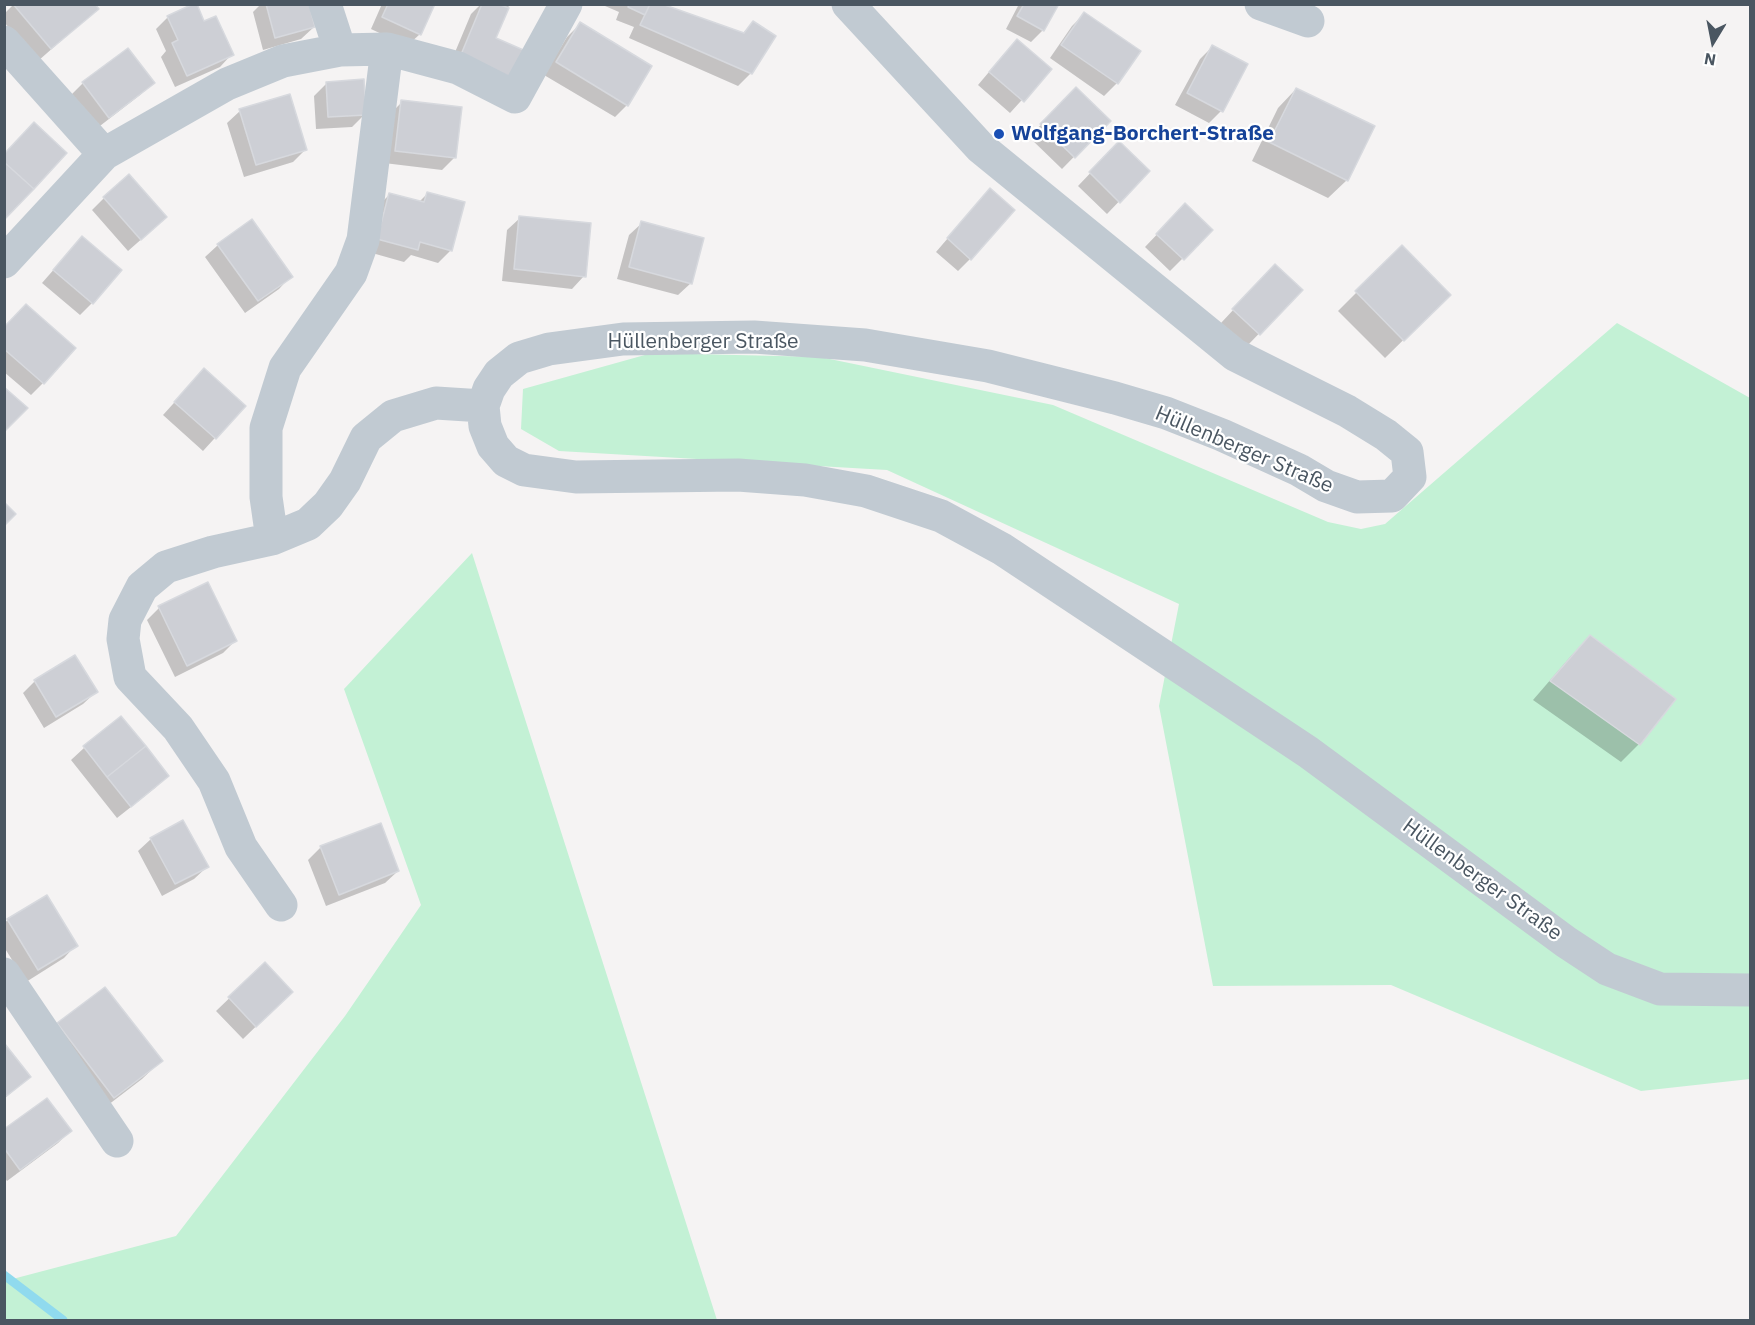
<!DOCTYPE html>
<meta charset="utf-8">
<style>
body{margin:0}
#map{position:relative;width:1755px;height:1325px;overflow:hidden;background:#f5f3f3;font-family:"IBM Plex Sans",sans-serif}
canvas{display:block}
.frame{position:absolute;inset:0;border:6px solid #4a5661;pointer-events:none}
.north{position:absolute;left:1683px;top:12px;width:60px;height:60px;-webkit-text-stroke:4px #fff;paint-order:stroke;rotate:190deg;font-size:16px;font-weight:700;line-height:24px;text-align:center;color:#4a5661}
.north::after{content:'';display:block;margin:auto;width:21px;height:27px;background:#4a5661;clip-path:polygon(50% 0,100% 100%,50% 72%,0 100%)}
</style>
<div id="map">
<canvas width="1755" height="1325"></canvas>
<div class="frame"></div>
<div class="north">N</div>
</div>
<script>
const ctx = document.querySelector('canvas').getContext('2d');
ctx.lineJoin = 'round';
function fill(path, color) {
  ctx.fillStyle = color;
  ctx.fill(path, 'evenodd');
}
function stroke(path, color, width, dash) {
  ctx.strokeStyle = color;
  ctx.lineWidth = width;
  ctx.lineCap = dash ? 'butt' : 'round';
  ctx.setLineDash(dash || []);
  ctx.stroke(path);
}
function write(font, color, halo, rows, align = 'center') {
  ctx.font = font + ' "IBM Plex Sans",sans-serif';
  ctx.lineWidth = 4.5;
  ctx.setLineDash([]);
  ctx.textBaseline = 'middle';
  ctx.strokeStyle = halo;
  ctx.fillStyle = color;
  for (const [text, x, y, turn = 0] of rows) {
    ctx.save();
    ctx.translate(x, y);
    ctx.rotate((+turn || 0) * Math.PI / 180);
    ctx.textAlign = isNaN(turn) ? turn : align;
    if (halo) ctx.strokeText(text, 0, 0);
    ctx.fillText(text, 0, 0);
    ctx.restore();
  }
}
const green = new Path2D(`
 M1617 323 1750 398V1079L1641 1091 1391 985 1213 986 1159 706 1179 604 887 470 559 451 521 429 523 389 652 353 820 357 1053 405 1328 522 1361 529 1385 524Z
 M472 553 717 1320H5V1281L176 1236 345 1016 421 905 344 689Z`);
const shadow = new Path2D(`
 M14 4 97 9 38 61 4 22V14Z
 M261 4H308L314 27 301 39 263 50 253 12Z
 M382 4H433L420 34 407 46 371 29Z
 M481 4H511L448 69 471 14Z
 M605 4H657L742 34 753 23 751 73 738 86 629 38 634 27 616 20 619 12 605 6Z
 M1019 4H1057L1043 30 1031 42 1006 29Z
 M1084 14 1139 52 1117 83 1104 96 1050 58 1072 26Z
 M168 17 204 23 232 54 220 67 175 87 161 57 166 51 156 29Z
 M580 24 627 105 615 117 544 75 567 37Z
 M1212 47 1221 111 1209 123 1175 105 1200 59Z
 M1005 53 1050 69 1010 113 978 85Z
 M83 83H153L140 95 96 129 71 95Z
 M327 83 365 114 352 127 316 129 314 96Z
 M1076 89 1109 121 1062 169 1029 137Z
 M1296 89 1347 180 1328 198 1252 161 1278 108Z
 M402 102 454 158 442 170 384 163 390 114Z
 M240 111 306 149 293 162 244 177 227 123Z
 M1119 143 1148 171 1107 214 1078 186Z
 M427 194 451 250 438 263 411 255 404 262 365 251 377 207 389 195 419 202Z
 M104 198 153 229 128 251 92 210Z
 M978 203 970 259 958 271 936 252Z
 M1185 205 1211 230 1170 271 1145 247Z
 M520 218 584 276 572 289 502 281 507 230Z
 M642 223 691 283 678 295 617 279 629 235Z
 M218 245 291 276 279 289 245 313 205 257Z
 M1402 247 1449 295 1385 358 1338 311Z
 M70 251 92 303 80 315 42 283Z
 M1263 278 1301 290 1247 346 1221 323Z
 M4 328 43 383 31 395 4 372Z
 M192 383 244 406 203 451 163 415Z
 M159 608 235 641 223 653 175 677 147 620Z
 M1590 637 1639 744 1621 762 1533 700 1571 656Z
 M35 681 96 692 83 704 44 728 23 693Z
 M121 718 167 776 155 788 117 818 71 760 84 748Z
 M151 839 207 867 194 879 162 896 138 851Z
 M321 847 398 871 385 883 326 906 308 860Z
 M8 920 76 945 64 958 26 982 4 947V923Z
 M265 964 279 1004 243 1039 216 1011Z
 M105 989 161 1061 142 1079 95 1115 58 1025Z
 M5 1046 29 1077 4 1099Z
 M4 1131H70L58 1143 7 1181 4 1177Z`);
const stream = new Path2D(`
 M4 1275 63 1320`);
const building = new Path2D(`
 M13 4H95L99 9 51 49Z
 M193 4H197L204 21 216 16 234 55 187 76 172 43 178 40 167 16Z
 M266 4H309L315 27 275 38Z
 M388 4H435L421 35 382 17Z
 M482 4H498L509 8 496 38 528 52 511 78 460 57Z
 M629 4H650L645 15 628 7Z
 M650 4H662L744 33 753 21 776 36 752 74 640 25Z
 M1024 4H1059L1044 31 1017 16Z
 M1084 12 1141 51 1118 84 1061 45Z
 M580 22 652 66 628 106 556 62Z
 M1017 39 1052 69 1024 102 989 72Z
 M1212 45 1248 64 1223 112 1187 93Z
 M128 48 155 83 109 118 82 82Z
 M364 79 366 115 328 117 326 82Z
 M1076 87 1111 121 1075 158 1040 124Z
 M1296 88 1375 126 1348 181 1269 142Z
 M290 94 307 150 256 165 239 109Z
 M401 100 462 107 456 158 395 151Z
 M34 122 67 153 34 189 4 162V154Z
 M1119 141 1150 171 1120 203 1089 172Z
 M4 162 34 189 4 220Z
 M129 174 167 217 141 240 103 197Z
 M990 188 1015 210 971 260 947 238Z
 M427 192 465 202 452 251 420 242 418 250 377 239 389 193 424 202Z
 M1185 203 1213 230 1184 260 1156 234Z
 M519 216 591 223 586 277 514 269Z
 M252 219 293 277 258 301 217 244Z
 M641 221 704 238 692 284 629 267Z
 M82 236 122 270 93 304 53 270Z
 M1402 245 1451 295 1404 341 1355 291Z
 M1275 264 1303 290 1260 335 1232 309Z
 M26 304 76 348 44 384 4 349V327Z
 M204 368 246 406 216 439 174 402Z
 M4 387 28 408 4 432Z
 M4 502 16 514 4 526Z
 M208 582 237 641 187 666 158 606Z
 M1590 635 1676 699 1640 745 1550 681Z
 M75 655 98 692 56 717 34 680Z
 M121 716 146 746 107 777 83 746Z
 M146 746 169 776 131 807 107 777Z
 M183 820 209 867 175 884 150 838Z
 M381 823 399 871 339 895 320 846Z
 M47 895 78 946 38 970 7 919Z
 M265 962 293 992 256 1027 228 997Z
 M105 987 163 1061 114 1098 57 1023Z
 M5 1044 31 1077 4 1098V1045Z
 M47 1098 72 1131 20 1170 4 1148V1129Z`);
const minor = new Path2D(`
 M325 4 340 50
 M848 4 981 148 1235 355 1347 411 1386 435 1407 452 1410 477 1392 496 1357 497 1326 486 1299 470 1222 435 1166 413 1115 398 988 366 865 345 754 337 623 339 549 349 519 358 499 374 489 389 483 406 485 426 493 446 506 461 524 470 576 477 738 475 805 480 866 491 941 516 1002 549 1308 752 1566 942 1607 969 1660 989 1750 990
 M1261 4 1308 21
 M4 42 104 154
 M4 262 104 154 227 84 283 61 340 50 387 49 458 68 515 97 566 4
 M272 539 266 497V428L285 368 351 273 363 240 387 49
 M281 905 241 847 214 781 178 728 130 677 123 639 125 620 142 587 166 567 213 552 272 539 308 524 328 505 345 481 366 438 393 416 436 403 483 406
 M4 974 117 1141`);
const markers = [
 [999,134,6,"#1a4fb4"]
];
const transitNames = [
 ["Wolfgang-Borchert-Straße",1011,134]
];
const streetNames = [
 ["Hüllenberger Straße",703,342],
 ["Hüllenberger Straße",1244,450,23],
 ["Hüllenberger Straße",1482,880,36]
];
fill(green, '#c3f1d5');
fill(shadow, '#0003');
stroke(stream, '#90daee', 9);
fill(building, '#cdcfd5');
stroke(building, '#d7d9de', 1.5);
stroke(minor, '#c1cad2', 33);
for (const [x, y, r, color] of markers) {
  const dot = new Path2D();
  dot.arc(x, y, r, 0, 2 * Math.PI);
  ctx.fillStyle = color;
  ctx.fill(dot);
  stroke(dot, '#fff', 2);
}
write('bold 21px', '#164399', '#fff', transitNames, 'left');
write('21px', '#4a5661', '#fff', streetNames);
</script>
